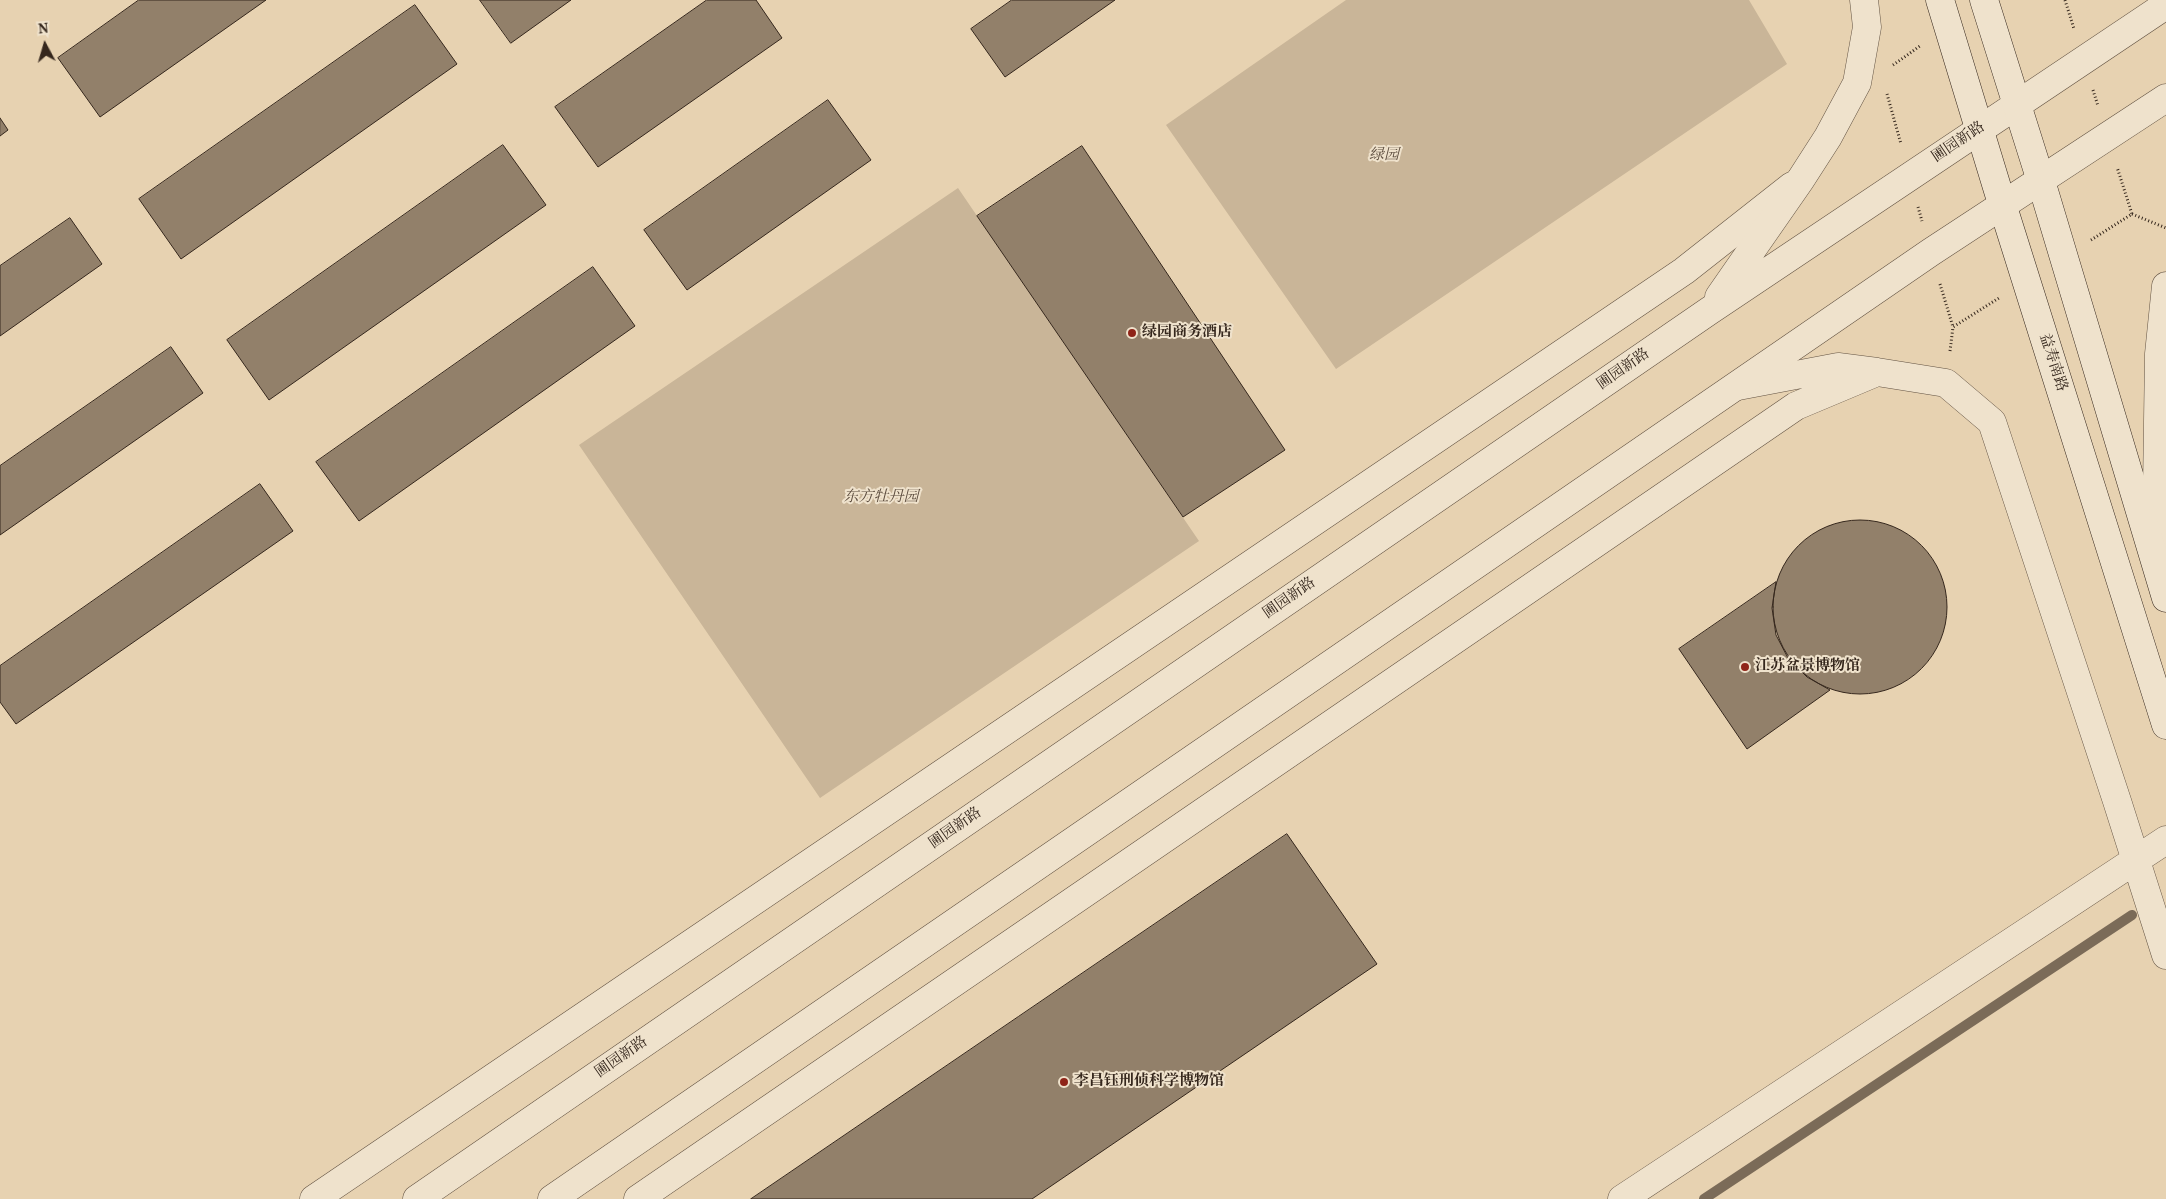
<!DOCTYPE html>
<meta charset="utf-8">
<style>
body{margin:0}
#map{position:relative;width:2166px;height:1199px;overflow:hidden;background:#e7d2b1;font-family:Vollkorn,serif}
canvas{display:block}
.north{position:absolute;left:20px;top:20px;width:50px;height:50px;-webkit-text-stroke:4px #efe2cc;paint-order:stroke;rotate:354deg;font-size:14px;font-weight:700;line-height:20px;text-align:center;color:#35271d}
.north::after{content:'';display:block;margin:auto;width:18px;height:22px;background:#35271d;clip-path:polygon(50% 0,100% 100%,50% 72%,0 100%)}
</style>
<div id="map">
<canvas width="2166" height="1199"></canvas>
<div class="north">N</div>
</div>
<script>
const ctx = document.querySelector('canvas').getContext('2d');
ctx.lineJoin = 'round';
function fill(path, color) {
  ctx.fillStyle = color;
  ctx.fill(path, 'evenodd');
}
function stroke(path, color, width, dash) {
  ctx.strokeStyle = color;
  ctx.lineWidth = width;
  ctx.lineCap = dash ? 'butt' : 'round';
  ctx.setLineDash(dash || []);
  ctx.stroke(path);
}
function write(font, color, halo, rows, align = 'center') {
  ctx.font = font + ' Vollkorn,"Noto Serif SC",serif';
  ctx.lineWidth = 4;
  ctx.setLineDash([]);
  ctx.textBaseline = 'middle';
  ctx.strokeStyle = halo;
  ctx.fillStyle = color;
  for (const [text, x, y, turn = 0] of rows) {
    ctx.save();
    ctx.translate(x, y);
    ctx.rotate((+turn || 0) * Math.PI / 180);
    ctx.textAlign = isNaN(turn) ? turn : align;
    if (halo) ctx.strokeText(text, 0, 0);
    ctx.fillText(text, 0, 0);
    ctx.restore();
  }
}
const green = new Path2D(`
 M1346 0H1749L1787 64 1336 369 1166 125Z
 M958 188 1199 541 820 798 579 445Z`);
const stream = new Path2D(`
 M1704 1199 2132 915`);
const building = new Path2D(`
 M139 0H266L100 117 58 58Z
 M480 0H571L511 43Z
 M707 0H756L782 38 598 167 555 107Z
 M1012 0H1115L1005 77 971 29Z
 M415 5 457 64 181 259 139 199Z
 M828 100 871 160 687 290 644 230Z
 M0 118 8 130 0 136Z
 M503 145 546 205 269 400 227 340Z
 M1082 146 1285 450 1183 517 977 216Z
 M70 218 102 264 0 336V266Z
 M593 267 635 326 359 521 316 462Z
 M171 347 203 393 0 535V466Z
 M260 484 293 531 16 724 0 702V666Z
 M1773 607a87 87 0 1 1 174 0a87 87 0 1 1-174 0Z
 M1776 582 1772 608 1776 635 1788 658 1807 677 1830 690 1747 749 1679 649Z
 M1287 834 1377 964 1032 1199H751Z`);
const path = new Path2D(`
 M2065 0 2074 29
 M1893 65 1920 46
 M2093 90 2098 106
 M1887 94 1901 144
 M1918 207 1922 221
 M2132 214 2166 228
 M2091 240 2132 214 2117 167
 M1940 284 1953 327 1999 298
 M1950 351 1953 327`);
const minor = new Path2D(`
 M1738 386 1838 367 1877 372 1946 383 1992 422 2117 801 2166 955
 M314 1199 1684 271 1792 186
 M638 1199 1796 406 1877 372
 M1622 1199 2166 840`);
const tertiary = new Path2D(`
 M1719 297 1801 179 1828 137 1857 83 1867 27 1864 0
 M2156 556 2159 354 2166 286
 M417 1199 1709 311 2166 5
 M552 1199 1931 252 2166 98`);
const secondary = new Path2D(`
 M1940 0 2003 207 2166 725
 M1984 0 2041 181 2166 598`);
const markers = [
 [1132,333,5,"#8f2418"],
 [1745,667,5,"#8f2418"],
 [1064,1082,5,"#8f2418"]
];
const streetNames = [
 ["圃园新路",1959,143,-34],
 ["益寿南路",2052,363,72],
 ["圃园新路",1624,370,-35],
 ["圃园新路",1290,599,-35],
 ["圃园新路",956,829,-35],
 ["圃园新路",622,1058,-35]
];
const parkNames = [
 ["绿园",1384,156],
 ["东方牡丹园",881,498]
];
const poiNames = [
 ["绿园商务酒店",1142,333],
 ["江苏盆景博物馆",1755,667],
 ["李昌钰刑侦科学博物馆",1074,1082]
];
fill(green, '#c9b598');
stroke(stream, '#7b6b58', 10);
fill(building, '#92806a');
stroke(building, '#35271d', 1);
stroke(minor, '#625242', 29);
stroke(tertiary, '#625242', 29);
stroke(secondary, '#35271d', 29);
stroke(path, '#35271d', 3, [1, 2.5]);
stroke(minor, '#efe2cc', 28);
stroke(tertiary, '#efe2cc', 28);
stroke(secondary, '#efe2cc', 28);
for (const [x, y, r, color] of markers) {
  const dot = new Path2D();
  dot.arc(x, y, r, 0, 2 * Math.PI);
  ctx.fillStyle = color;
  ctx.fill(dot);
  stroke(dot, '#efe2cc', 2);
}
write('15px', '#35271d', '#efe2cc', streetNames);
write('italic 15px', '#5a4a3c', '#efe2cc', parkNames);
write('bold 15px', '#35271d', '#efe2cc', poiNames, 'left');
</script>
